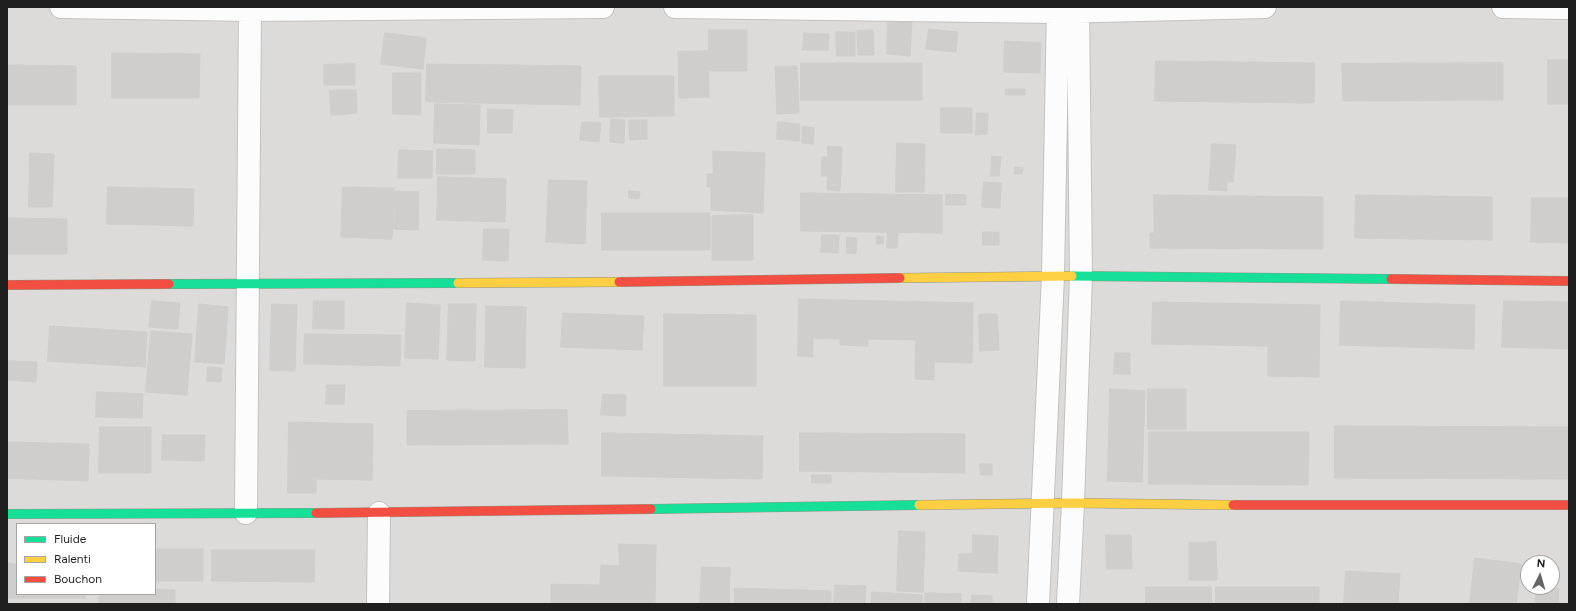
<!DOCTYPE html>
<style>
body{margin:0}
#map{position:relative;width:1576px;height:611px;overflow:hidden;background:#edebe9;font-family:Figtree,sans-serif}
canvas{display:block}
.frame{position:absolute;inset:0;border:8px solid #1f1f1f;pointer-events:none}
.legend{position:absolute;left:16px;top:523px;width:140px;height:72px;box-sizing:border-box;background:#fff;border:1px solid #a5a5a5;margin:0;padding:5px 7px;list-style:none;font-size:12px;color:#1f1f1f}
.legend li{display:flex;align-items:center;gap:8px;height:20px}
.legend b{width:20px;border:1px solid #a5a5a5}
.north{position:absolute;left:1520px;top:555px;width:40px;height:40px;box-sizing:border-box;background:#fff;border:1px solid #a5a5a5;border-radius:50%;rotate:5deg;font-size:11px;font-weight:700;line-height:16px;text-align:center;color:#1f1f1f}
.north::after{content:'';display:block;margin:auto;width:14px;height:18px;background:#676666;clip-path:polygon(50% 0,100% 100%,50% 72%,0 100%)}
</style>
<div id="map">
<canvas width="1576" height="611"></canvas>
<div class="frame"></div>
<ul class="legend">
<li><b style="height:5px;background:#16e098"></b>Fluide</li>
<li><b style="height:5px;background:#ffcf43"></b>Ralenti</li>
<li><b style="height:5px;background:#f24e42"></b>Bouchon</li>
</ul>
<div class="north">N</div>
</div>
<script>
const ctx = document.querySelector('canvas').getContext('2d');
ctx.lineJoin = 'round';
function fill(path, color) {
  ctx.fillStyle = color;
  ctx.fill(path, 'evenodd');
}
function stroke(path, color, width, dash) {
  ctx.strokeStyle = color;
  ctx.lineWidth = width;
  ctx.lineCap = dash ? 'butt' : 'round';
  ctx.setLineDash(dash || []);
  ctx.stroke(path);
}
const residential = new Path2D(`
 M7 7H1569V604H7ZM17 524H155V594H17ZM1528 563H1552V587H1528Z`);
const building = new Path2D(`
 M888 20 912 21 910 56 887 54Z
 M929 29 958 32 956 52 926 49Z
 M709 30H747V71H709Z
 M873 30 874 55H858L857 31Z
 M836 32H855V56H837Z
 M385 33 426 38 423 69 381 64Z
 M804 33 829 34 828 50H803Z
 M1005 41 1041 43 1040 73 1004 72Z
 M708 51 709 97 679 98 678 52Z
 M112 53 200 54 199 98H112Z
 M1548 60H1569V104H1548Z
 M1156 61 1315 63 1314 103 1155 101Z
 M801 63H922V100H801Z
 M1503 63V100L1343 101 1342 64Z
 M355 64V85H324V65Z
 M427 64 581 66 580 105 426 102Z
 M7 65 76 66V105H7Z
 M797 66 799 113 777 114 775 67Z
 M393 73H421V115L393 114Z
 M599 76H674V116L600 117Z
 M1006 89H1025V95H1006Z
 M330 90H356L357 113 331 115Z
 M435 104 480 105 479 145 434 143Z
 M941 108H972V133H941Z
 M488 109 513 110 512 133H488Z
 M977 113H988L987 134 976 135Z
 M611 119 625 120 624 143 610 142Z
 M629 120H647V139L630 140Z
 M582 122 601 123 599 142 580 140Z
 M778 122 800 124 799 141 777 139Z
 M803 126 814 128 813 144 802 143Z
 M897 143 925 144 924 192H896Z
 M1212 144 1236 145 1233 182H1227V191L1209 190Z
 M828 146 842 147 840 191 827 190 828 176H821L822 157H827Z
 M437 149 475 150V174H437Z
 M399 150 433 151 432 178H398Z
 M713 151 765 153 763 213 711 210V187H707V174H713Z
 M30 153 54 154 52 207H29Z
 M992 156 1001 157 999 176H991Z
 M1015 167 1023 168 1022 174H1015Z
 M438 177 506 179 505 222 437 220Z
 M549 180 587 181 585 244 546 242Z
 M984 182 1001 183 1000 208 982 207Z
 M108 187 194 189 193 226 107 224Z
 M343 187 394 188 392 239 341 237Z
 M395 191 419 192 418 230 394 229Z
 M629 191 640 192 639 199 629 198Z
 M801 193 942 195V233L801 231Z
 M946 194 966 195 965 205H946Z
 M1154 195 1323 197V249L1150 248V233H1154Z
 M1356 195 1492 197V240L1355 238Z
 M1532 198H1569V243L1531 242Z
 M602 213H710V250H602Z
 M753 215V260H712V216Z
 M7 218 67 219V254H7Z
 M484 229H509L508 261 483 260Z
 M983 232H999V245H983Z
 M888 233 898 234 897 248H887Z
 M822 235H839L838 253 821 252Z
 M877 236 884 237 883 244H877Z
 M847 237 857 238 856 254 847 253Z
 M799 299 973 303 972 363 934 362V380L915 379 916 340 868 339V346L840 345V339L813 338V357L798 356Z
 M152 301 180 303 178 329 149 327Z
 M314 301H344V329H313Z
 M1341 301 1475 305 1474 349 1340 345Z
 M1504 301 1569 302V349L1502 347Z
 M1153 302 1320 305 1319 377 1268 376V346L1152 344Z
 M407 303 440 305 438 359 405 358Z
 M199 304 228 307 224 364 195 362Z
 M272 304 297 305 295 371 270 370Z
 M449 304H476L475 361 447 360Z
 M486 306 526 307 525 368 485 367Z
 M563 313 644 316 642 350 561 347Z
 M664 314 756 315V386H664Z
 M979 314H997L999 350 980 351Z
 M50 326 147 332 145 367 48 361Z
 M151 331 192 334 187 395 146 392Z
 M305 334 401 335 400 366 304 364Z
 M1115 353H1130V374H1114Z
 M7 361 37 362 36 382 7 380Z
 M208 367 222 368 221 382 207 381Z
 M327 385H345L344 404H326Z
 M1110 389 1145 391 1142 482 1108 481Z
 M1148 389H1186V429H1148Z
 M97 392 143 394 142 418 96 417Z
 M603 394 626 395 625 416 601 415Z
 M567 410 568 444 407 445V411Z
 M289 422 373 424 372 480 316 479V493H288Z
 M1335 426 1569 427V479L1335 478Z
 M100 427H151V473H99Z
 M1149 432H1309L1308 485 1149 484Z
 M602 433 763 436 762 479 602 476Z
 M800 433 965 434V473L800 471Z
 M163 435H205L204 461 162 460Z
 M7 442 89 444 88 481 7 478Z
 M980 464H992V475H981Z
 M812 475H831V483H812Z
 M899 531 925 532 923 592 897 591Z
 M973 535 998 536 997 573 958 571 959 554H972Z
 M1106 535H1131L1132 569H1107Z
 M1216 542 1217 580H1189V543Z
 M619 544 656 545 655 604H551V584L600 585 601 565 619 566Z
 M155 549H203V581H155Z
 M212 550H315L314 582 212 581Z
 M1475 558 1521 564 1516 604H1470Z
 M7 563 17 564V594H85V598H7Z
 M702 567 730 568 729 604H700Z
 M1346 571 1400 574 1398 604H1344Z
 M835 585 866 586 865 604H834Z
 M1146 587H1211L1212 604H1146Z
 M1216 587H1319V604H1216Z
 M1537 587 1559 589 1558 604H1535Z
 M735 588 831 591V604H735Z
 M155 589 175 590V604H99V594H155Z
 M872 592 922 595V604H872Z
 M925 593 961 594V604H925Z
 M972 595 992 596V604H971Z`);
const street = new Path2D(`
 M61 7 250 10 603 7
 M675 7 1058 12 1265 7
 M1503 7 1569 8
 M246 513 250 7
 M378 604 379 513
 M1038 604 1053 276 1058 7
 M1068 604 1073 503 1081 276 1078 7`);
const fast = new Path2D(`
 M1072 276 1391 279
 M169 284 458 283
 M651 509 919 505
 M7 514 316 513`);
const slow = new Path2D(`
 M900 278 1072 276
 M458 283 619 282
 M919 505 1073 503 1233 505`);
const jam = new Path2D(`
 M1391 279 1569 281
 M619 282 900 278
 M7 285 169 284
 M1233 505H1569
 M316 513 651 509`);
fill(residential, '#dcdbda');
fill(building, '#d0cecc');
stroke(building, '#d0cdca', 1);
stroke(street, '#c3c2c1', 24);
stroke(fast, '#949583', 10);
stroke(slow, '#949583', 10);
stroke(jam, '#949583', 10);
stroke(street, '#fcfcfc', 22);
stroke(fast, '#16e098', 9);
stroke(slow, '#ffcf43', 9);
stroke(jam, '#f24e42', 9);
</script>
